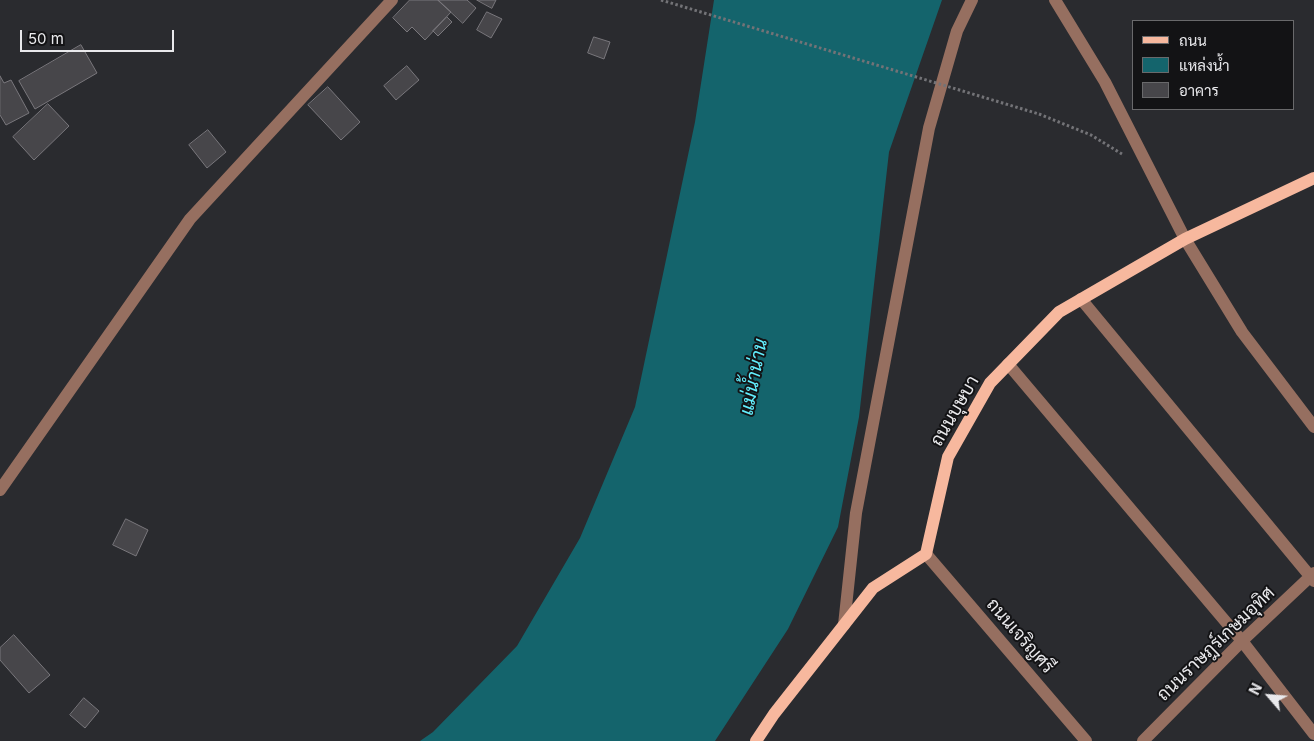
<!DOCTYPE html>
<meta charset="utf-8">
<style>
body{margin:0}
#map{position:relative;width:1314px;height:741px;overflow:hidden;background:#2a2b2f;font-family:Inter,Sarabun,sans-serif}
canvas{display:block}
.legend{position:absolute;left:1132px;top:20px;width:162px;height:90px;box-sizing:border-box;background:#131315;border:1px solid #69696b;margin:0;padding:6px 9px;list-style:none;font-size:15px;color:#e9e9ec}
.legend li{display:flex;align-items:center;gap:10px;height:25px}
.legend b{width:25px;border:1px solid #69696b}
.north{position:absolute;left:1244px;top:671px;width:50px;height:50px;-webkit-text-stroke:4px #131315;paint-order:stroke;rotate:297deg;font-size:14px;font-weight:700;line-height:20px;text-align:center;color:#e9e9ec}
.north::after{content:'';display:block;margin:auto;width:18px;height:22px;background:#e9e9ec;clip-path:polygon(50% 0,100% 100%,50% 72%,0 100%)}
.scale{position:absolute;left:20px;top:30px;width:154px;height:22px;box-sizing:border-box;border:2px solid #e9e9ec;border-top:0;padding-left:6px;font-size:15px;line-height:18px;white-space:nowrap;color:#e9e9ec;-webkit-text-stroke:4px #131315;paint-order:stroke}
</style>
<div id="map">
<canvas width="1314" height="741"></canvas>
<ul class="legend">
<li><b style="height:6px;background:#f7b89e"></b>ถนน</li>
<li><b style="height:14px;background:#14646c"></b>แหล่งน้ำ</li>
<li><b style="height:14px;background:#47464a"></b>อาคาร</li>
</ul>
<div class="north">N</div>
<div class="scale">50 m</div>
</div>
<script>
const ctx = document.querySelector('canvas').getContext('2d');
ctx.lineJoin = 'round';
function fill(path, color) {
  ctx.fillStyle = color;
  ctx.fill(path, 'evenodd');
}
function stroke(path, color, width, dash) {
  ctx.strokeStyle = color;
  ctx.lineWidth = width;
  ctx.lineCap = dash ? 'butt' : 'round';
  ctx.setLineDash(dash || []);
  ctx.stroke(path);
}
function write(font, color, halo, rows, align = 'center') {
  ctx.font = font + ' Inter,Sarabun,sans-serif';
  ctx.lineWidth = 4;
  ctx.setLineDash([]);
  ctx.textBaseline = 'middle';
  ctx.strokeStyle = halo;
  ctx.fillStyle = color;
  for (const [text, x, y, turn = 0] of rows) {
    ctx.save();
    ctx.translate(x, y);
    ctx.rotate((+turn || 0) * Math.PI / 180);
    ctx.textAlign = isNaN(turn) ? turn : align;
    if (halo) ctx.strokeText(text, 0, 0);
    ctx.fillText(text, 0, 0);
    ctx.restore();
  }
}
const water = new Path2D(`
 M714 0H942L889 152 859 417 838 527 788 629 715 741H420L433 732 517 646 580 538 635 407 695 122Z`);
const building = new Path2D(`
 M410 0H438L451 12 425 40 412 27 407 32 393 18Z
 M438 0H467L476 8 463 23Z
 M477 0H496L492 8Z
 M487 12 502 19 491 38 477 30Z
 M447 17 452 22 438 36 433 31Z
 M594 37 610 42 604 59 588 53Z
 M81 45 97 73 35 109 19 81Z
 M407 66 419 80 396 100 384 86Z
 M0 76 4 83 11 80 29 113 6 125 0 115Z
 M328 87 360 122 341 140 308 105Z
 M48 104 69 126 34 160 13 137Z
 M208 130 226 152 207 168 189 145Z
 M126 519 148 530 136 556 113 545Z
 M14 635 50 675 29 693 0 660V648Z
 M84 698 99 711 85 728 70 715Z`);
const path = new Path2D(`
 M1039 114 1091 135 1122 154`);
const minor = new Path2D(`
 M1055 0 1105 82 1185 239 1242 332 1314 427
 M1081 299 1314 581
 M1008 364 1242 641 1314 734
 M0 490 190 219 392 0
 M926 554 1086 741
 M844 625 856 513 929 128 957 31 972 0
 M1143 741 1242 641 1314 573`);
const major = new Path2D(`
 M756 741 774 714 873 588 926 554 948 457 990 383 1059 312 1185 239 1314 178`);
const pathBridge = new Path2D(`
 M661 0 1039 114`);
const streetNames = [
 ["ถนนบุษบา",955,411,-60],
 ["ถนนเจริญศรี",1020,636,49],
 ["ถนนราษฎร์เกษมอุทิศ",1216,644,-44]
];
const waterNames = [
 ["แม่น้ำน่าน",754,377,-79]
];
fill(water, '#14646c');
fill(building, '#47464a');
stroke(building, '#79777c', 1);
stroke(path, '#737377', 3, [2.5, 2.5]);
stroke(minor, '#966f60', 12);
stroke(major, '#f7b89e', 12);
stroke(pathBridge, '#737377', 3, [2.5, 2.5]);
write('18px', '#e9e9ec', '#131315', streetNames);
write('italic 19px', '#63effe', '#131315', waterNames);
</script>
